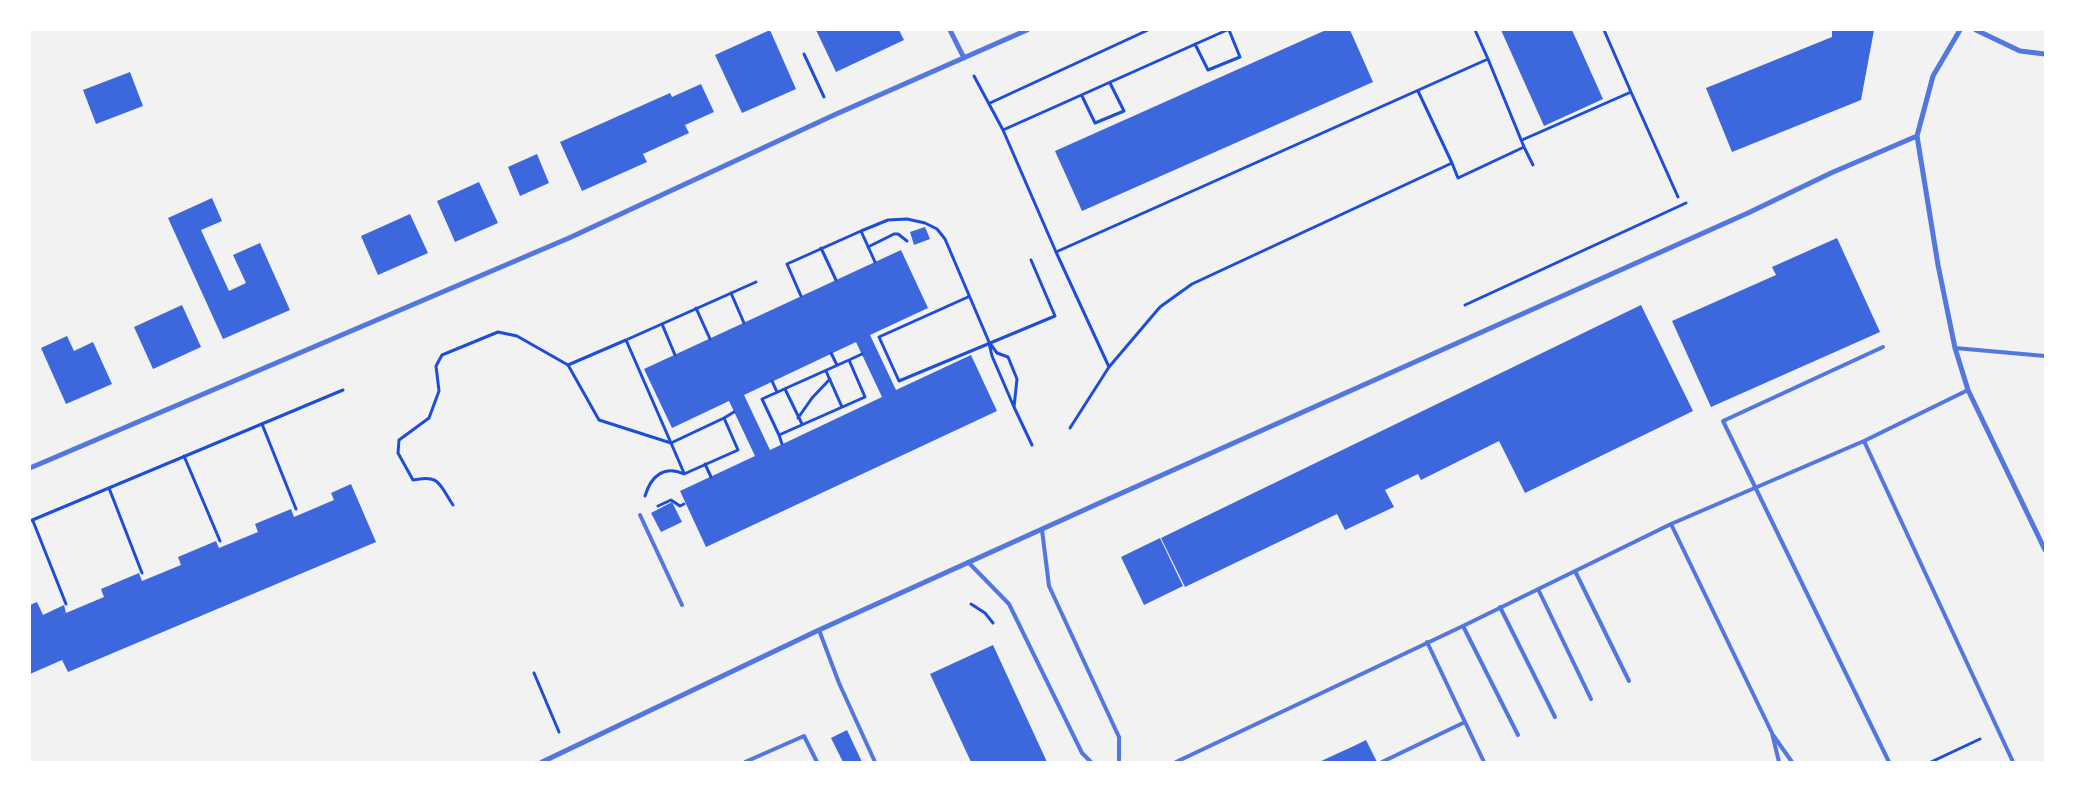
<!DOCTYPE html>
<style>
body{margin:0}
#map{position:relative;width:2075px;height:792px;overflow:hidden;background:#f2f2f2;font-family:Signika,sans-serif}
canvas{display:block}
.frame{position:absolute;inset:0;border:31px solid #fff;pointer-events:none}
</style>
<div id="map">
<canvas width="2075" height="792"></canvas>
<div class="frame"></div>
</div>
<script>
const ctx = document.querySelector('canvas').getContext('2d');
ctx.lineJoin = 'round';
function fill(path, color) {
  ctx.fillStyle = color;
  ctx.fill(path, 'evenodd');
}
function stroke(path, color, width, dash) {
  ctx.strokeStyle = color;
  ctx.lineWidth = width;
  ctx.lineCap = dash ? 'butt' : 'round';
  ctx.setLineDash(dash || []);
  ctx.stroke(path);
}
const building = new Path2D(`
 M770 30 796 89 742 113 715 55Z
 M816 30H899L904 40 836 72Z
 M1326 30H1350L1373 82 1082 211 1055 151Z
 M1501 30H1572L1603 99 1544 126Z
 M1832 30H1874L1861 100 1732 152 1706 88 1832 37Z
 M130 72 143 106 96 124 83 90Z
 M701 84 714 112 685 125 689 133 643 154 647 162 582 191 560 142 670 93 672 97Z
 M537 154 549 183 520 196 508 167Z
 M479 182 498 223 455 242 437 201Z
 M212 198 222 221 201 230 229 291 246 283 233 255 260 243 290 310 223 339 168 218Z
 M410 214 428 253 378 275 361 236Z
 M925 227 930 239 914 245 910 232Z
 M1837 238 1880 332 1711 407 1672 321 1776 275 1772 267Z
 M901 250 928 308 870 335 896 390 971 355 997 411 706 547 680 491 755 456 729 401 672 428 644 369ZM856 342 882 397 770 450 744 395Z
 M182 305 201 347 153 369 134 327Z
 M1641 305 1693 411 1525 493 1499 441 1421 480 1418 474 1385 490 1394 507 1345 530 1337 514 1185 587 1161 538Z
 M67 336 74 351 93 342 112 384 66 404 41 348Z
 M351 484 376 542 68 672 62 660 30 674V605L37 602 43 615 64 605 66 613 104 597 101 589 139 573 142 581 181 565 178 557 216 541 219 548 258 532 255 524 291 509 294 517 334 500 331 493Z
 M672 502 682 522 661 532 651 513Z
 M1160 538 1183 586 1144 605 1121 557Z
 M993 645 1047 762H971L930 674Z
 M847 730 862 762H843L831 738Z
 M1366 740 1377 762H1319L1356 745Z`);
const path = new Path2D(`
 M1604 30 1631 92
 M1195 44 1208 70 1240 57 1229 30
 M804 54 824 97
 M974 76 1003 130 1056 252 1488 59 1475 30
 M1418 91 1452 163
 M1082 96 1095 123 1124 111 1110 83
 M990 103 1148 30
 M1003 130 1227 30
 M1522 140 1631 92 1678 197
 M1524 147 1533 165
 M861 231 888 220 907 219 925 223 937 229 945 239 989 342 997 353 1008 357 1017 379 1014 407 1032 445
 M868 247 894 234H898L907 241
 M821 248 836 280
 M1056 252 1109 367 1160 307 1192 284 1452 163 1458 178 1524 147 1488 59
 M731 293 744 323
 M801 296 787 264 861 231 875 262
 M968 297 879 337 899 381 1055 316 1031 260
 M1465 305 1686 203
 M696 308 710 339
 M662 324 675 355
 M626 340 568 365 599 420 671 443 684 473
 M989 343 992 356 1014 407
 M831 353 837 365
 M849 360 865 397 779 435 762 399Z
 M849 360 862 354
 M826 371 842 407
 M772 381 777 392
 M785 389 802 424
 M724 418 734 412
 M798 418 812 398 830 379
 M262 424 296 509
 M1070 428 1109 367
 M779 435 782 444
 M184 456 220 541
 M705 464 711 477
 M109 488 142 573
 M645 496C651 476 664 465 684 474L738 450 724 418 671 443 626 340 756 282
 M453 505C439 485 441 474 413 480L398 453 399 440 429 418 439 391 436 366 442 355 498 332 517 336 568 365
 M658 506 671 500 680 506 684 504
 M30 521 343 390
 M33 521 66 604
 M971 604 985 613 993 623
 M534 673 559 732
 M1931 762 1980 739`);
const service = new Path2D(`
 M1883 347 1723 421 1889 762
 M1955 348 2045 356
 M1864 441 2013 762
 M640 515 682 605
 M1671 524 1772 733 1779 762
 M1042 530 1049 586 1119 737V762
 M968 562 1009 604 1082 753 1091 762
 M1575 571 1629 681
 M1538 589 1591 699
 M1500 607 1555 717
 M1463 626 1518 735
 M819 630 839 683 875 762
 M1427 642 1484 762
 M1773 735 1792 762
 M745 762 804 736 817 762
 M1176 762 1463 626 1671 524 1864 441 1968 390
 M1382 762 1465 722`);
const minor = new Path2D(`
 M950 30 964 58
 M1960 30 1933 76 1917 136 1938 265 1955 348 1968 390 2045 550
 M1976 30 2020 51 2045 54
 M30 468 569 238 834 115 1027 30
 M542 762 819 630 1104 501 1748 213 1831 173 1917 136`);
fill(building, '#3d67dc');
stroke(path, '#1d4ed8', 3);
stroke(service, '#5277de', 4);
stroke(minor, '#5277de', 5);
</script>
